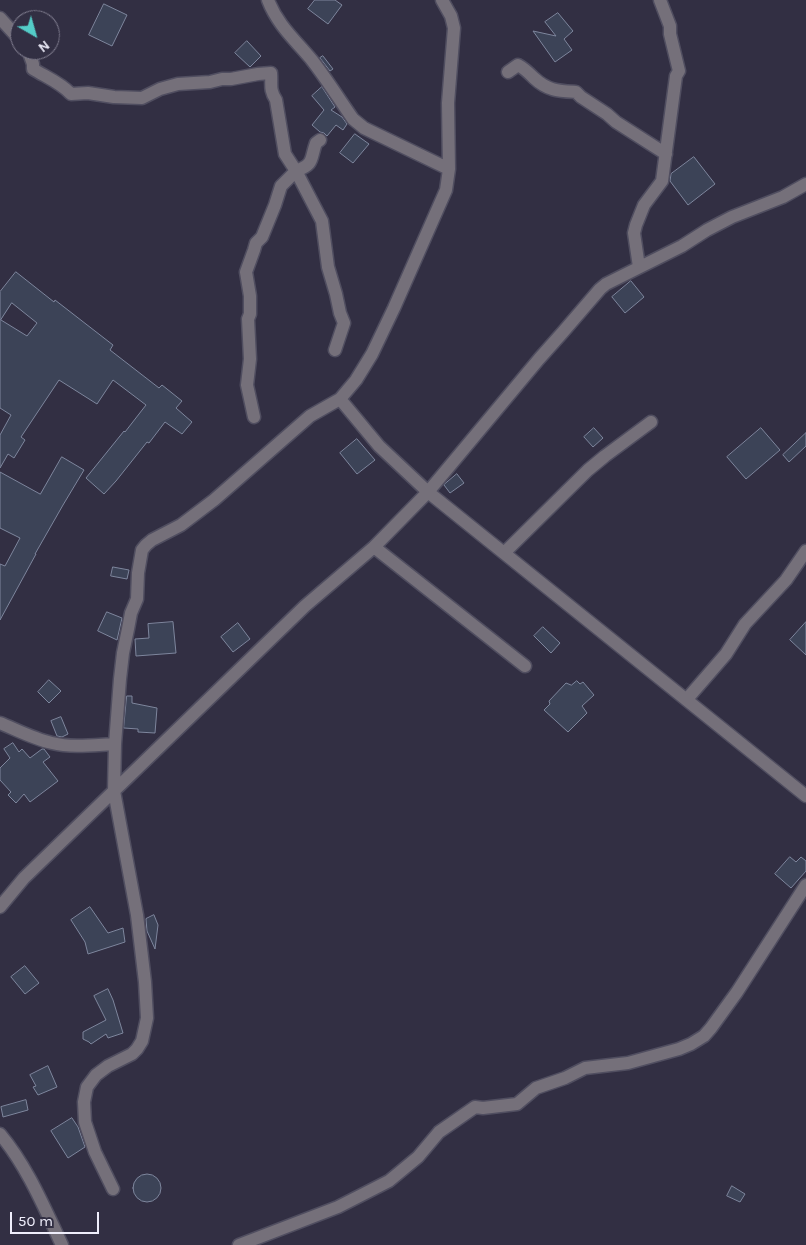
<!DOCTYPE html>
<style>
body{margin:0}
#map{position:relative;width:806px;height:1245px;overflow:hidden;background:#322f43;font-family:Karla,sans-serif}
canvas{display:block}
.north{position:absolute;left:10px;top:10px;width:50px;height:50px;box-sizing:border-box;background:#322f43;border:1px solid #7e7b8d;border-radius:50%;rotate:142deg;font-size:14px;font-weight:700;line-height:20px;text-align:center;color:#efeefb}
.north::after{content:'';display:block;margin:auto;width:18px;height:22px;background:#54cdc8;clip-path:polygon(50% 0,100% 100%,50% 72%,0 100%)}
.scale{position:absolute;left:10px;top:1212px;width:89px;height:22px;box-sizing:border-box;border:2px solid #efeefb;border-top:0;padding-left:6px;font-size:15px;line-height:18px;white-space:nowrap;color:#efeefb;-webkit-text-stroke:4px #322f43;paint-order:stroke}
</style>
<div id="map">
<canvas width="806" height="1245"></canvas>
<div class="north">N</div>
<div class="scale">50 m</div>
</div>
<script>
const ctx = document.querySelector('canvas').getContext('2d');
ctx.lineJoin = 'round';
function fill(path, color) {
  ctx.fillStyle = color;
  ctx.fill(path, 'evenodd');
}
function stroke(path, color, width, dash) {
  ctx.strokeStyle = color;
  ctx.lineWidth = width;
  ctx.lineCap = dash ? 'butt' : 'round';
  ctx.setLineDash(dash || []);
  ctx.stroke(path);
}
const building = new Path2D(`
 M315 0H335L342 5 328 24 308 9Z
 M104 4 127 15 112 46 89 35Z
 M558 13 573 31 564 39 572 50 555 62 533 31 556 36 545 22Z
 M247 41 261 56 250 67 235 53Z
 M323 56 333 69 330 71 320 58Z
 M322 87 335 107 331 110 342 117 347 124 343 130 336 125 327 136 324 133 320 132 312 125 324 110 312 96Z
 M355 134 369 144 353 163 340 153Z
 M694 157 715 184 688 205 670 181 671 174Z
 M16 272 54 302 55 300 113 345 110 350 159 388 162 385 182 401 176 408 192 422 182 434 165 422 149 443 147 442 116 481 104 494 86 478 124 431 125 432 146 405 113 380 97 404 59 380 21 437 25 440 14 458 8 454 0 468V435L11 415 0 408V292ZM12 303 37 323 27 336 1 320Z
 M631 281 644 297 625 313 612 297Z
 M594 428 603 438 593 447 584 437Z
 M761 428 780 450 746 479 727 457Z
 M806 433V446L789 462 783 455Z
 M357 439 375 460 357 474 340 453Z
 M62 457 84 470 63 505 35 554H36L0 620V564L5 566 20 538 0 528V472L40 494Z
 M457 474 464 483 450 493 444 485Z
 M113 567 129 570 127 579 111 576Z
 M107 612 122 618 117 640 98 631Z
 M173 622 176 653 136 656 135 639 149 638 148 624Z
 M806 622V655L790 640Z
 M238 623 250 639 233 652 221 637Z
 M543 627 560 643 551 653 534 636Z
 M49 680 61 691 49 703 38 692Z
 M577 681 580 684 583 682 594 695 582 706 587 713 568 732 544 710 550 704 549 701 566 683 571 685Z
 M127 696H132V703L157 708 155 733 138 732V729L124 728Z
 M61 717 68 734 62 737 57 736 51 721Z
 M13 743 19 752 22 749 30 758 42 749H44L50 757 43 762 58 781 30 802 24 794 16 803 8 795 11 792 0 780V768L10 758 4 749Z
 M790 857 796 862 801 857 806 861V871L791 888 775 874Z
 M90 907 108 933 123 928 125 942 88 954 85 942 71 920Z
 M154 915 158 925 155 949 147 931 146 919Z
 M25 966 39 983 25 994 11 977Z
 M108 989 113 1000 123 1033 108 1038 106 1034 91 1044 89 1042 83 1039V1032L106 1020 94 996Z
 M48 1066 57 1087 38 1095 33 1087 36 1086 30 1075Z
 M26 1100 28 1110 3 1117 1 1107Z
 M72 1118 78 1127 85 1147 68 1158 51 1131Z
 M133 1188a14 14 0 1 1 28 0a14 14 0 1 1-28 0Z
 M732 1186 745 1194 740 1202 727 1196Z`);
const minor = new Path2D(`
 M268 0C277 24 295 40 311 59 326 78 339 99 353 119L364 128 449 169
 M0 18 20 40
 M28 50 33 64V69C46 77 61 83 71 94L88 93 114 97 142 98 160 89 178 84 210 82 222 79H231L258 74 271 73C272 85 269 89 276 100L285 154 296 171C315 164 310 159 316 143L320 140
 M508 72 518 65C524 68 529 73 534 78 548 91 559 91 576 92L581 97 607 114 616 122 666 154
 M639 267 634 233 636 225 644 205 662 181 676 76 679 71 670 34V26L660 0
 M340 399 379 446 428 492 539 359 563 332 600 289 606 284 682 246 707 230 732 217 783 197 806 184
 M254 417 247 385 250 359 248 319 250 314V296L246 272 254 250 256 243 262 237 275 205 281 186 296 171 322 221 328 267 336 294 340 313 344 323 335 350
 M374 547 525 666
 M504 553 588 470 605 456 651 422
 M687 699 726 654 745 624 786 580 806 551
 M0 723C17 730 34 739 52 743 72 748 94 745 115 744
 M0 907 24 878 305 606 374 547 428 492 806 796
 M0 1134C27 1166 44 1207 62 1245
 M113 1189 95 1152 85 1122 84 1102 87 1087 96 1075 108 1066 132 1054 137 1049 142 1041 147 1018 145 982 137 915 114 791 115 744 120 679 123 653 128 629 131 613 137 599 138 573 142 550 146 545 152 540 181 525 214 500 310 416 340 399 356 380 372 354 394 308 446 190 449 169 448 103 454 28 451 16 442 0
 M239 1245 338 1207 389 1181 418 1157 439 1132 475 1107 483 1108 517 1104 536 1088 565 1078 585 1068 628 1063 679 1049 691 1044 704 1036 711 1028 737 992 806 885`);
fill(building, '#3c4357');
stroke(building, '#7e869d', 1);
stroke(minor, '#504e60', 15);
stroke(minor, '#75707a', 12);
</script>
